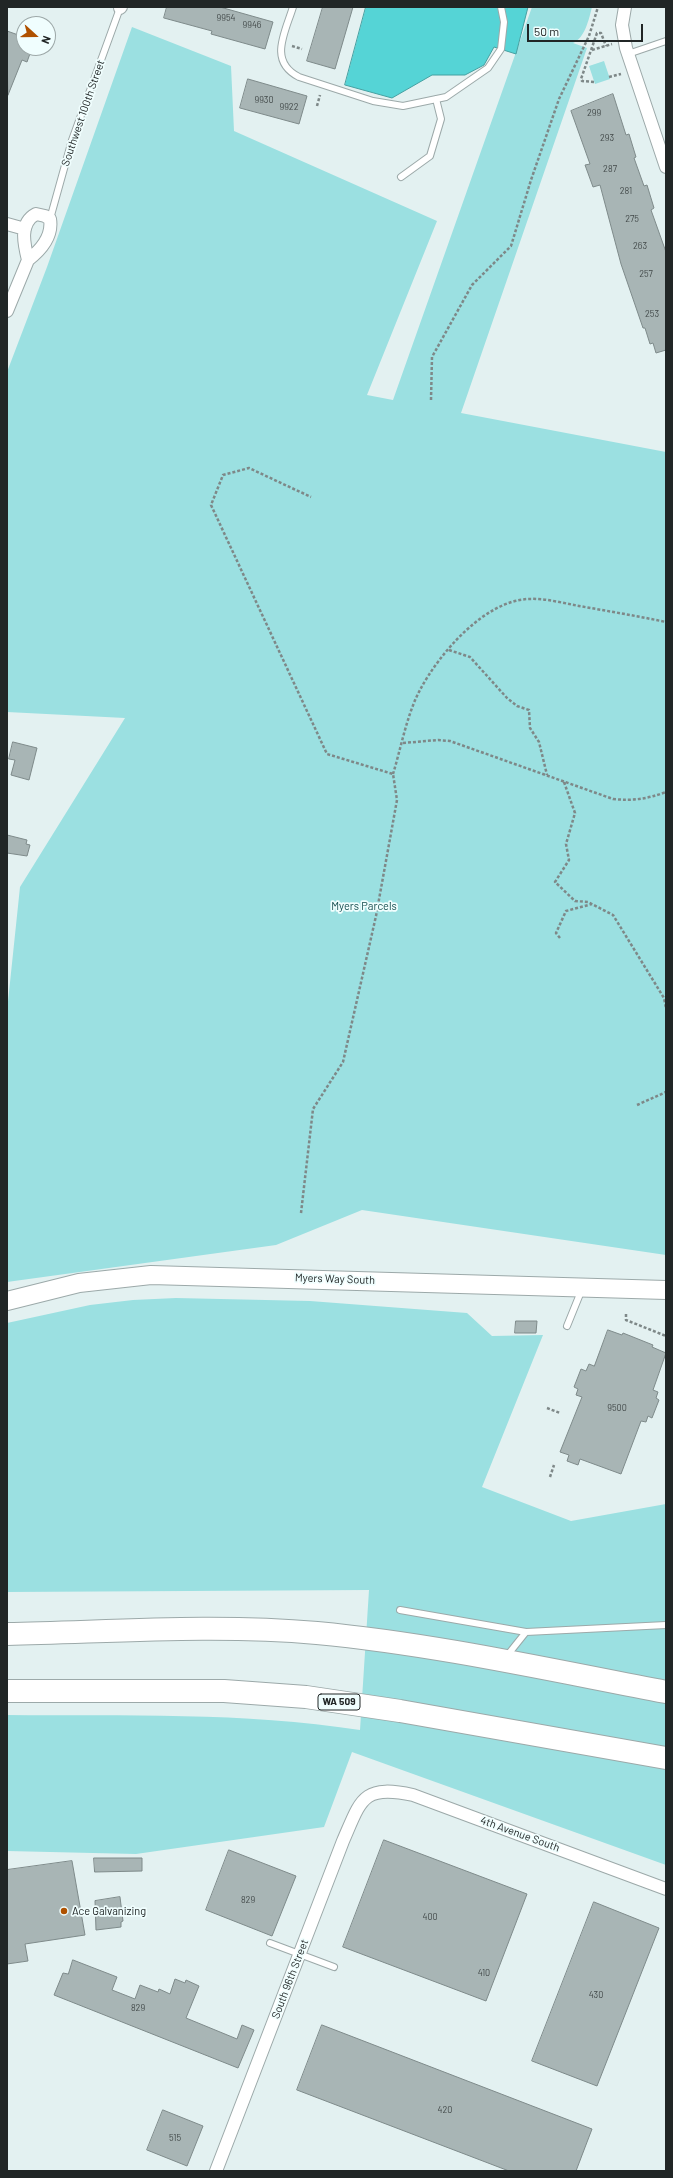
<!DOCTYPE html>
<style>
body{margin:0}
#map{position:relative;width:673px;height:2178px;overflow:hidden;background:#e3f1f1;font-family:Barlow,sans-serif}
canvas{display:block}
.frame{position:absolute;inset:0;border:8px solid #212626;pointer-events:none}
.north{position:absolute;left:16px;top:16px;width:40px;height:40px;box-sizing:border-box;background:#f0fefe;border:1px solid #9da8a8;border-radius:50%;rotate:111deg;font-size:11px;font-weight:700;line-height:16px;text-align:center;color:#212626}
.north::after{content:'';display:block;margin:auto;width:14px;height:18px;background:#af5100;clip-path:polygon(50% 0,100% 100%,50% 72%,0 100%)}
.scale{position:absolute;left:527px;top:24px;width:116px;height:18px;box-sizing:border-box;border:2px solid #212626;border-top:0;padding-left:5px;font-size:12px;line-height:14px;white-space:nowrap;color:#212626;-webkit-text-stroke:3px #f0fefe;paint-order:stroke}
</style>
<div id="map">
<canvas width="673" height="2178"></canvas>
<div class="frame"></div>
<div class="north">N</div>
<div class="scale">50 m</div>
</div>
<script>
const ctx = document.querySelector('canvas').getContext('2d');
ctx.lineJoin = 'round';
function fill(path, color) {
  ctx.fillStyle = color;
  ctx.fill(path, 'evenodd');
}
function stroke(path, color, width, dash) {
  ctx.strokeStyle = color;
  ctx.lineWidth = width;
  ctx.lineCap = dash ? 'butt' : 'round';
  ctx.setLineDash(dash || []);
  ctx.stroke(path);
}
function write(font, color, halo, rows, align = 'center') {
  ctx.font = font + ' Barlow,sans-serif';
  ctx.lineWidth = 3.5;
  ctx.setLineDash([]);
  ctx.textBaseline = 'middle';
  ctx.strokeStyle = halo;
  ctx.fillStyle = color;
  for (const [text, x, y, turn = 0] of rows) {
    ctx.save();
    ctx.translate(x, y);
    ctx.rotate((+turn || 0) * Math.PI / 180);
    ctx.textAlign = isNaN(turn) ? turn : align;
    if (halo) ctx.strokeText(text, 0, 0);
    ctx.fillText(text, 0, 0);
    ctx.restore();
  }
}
const green = new Path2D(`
 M532 7H592C589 19 585 38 573 43L587 48 461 413 666 452V1255L362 1210 276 1245 7 1282V1011L20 887 125 718 7 712V372L47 267 132 27 231 66 234 131 437 221 367 395 393 400Z
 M604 61 610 79 595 84 589 66Z
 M176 1298 310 1301 467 1313 492 1336 543 1335 482 1487 571 1521 666 1504V1865L352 1752 324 1827 136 1854 7 1851V1715C125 1716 243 1712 360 1730L369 1590 7 1592V1323L90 1305 133 1300Z`);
const water = new Path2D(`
 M366 7H528L516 54 494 47 484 65 465 75H432L392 98 345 85Z`);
const building = new Path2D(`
 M167 7H220L273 22 265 49 211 34 212 31 164 18Z
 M323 7H353L335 69 307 61Z
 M7 31 24 37V48H32L27 62 22 60 8 95Z
 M248 79 307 96 299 124 240 108Z
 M613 94 626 135 629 134 636 157 634 158 644 186 647 185 654 208 651 210 666 252V350L656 353 653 343 650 344 645 328H643L621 264 600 185 593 187 585 165 590 164 571 111Z
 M13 742 37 748 29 780 11 775 15 760 9 759Z
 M7 835 27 840 26 844 30 845 27 856 7 853Z
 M516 1321H537L536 1333H515Z
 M608 1330 622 1335 623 1333 653 1345 652 1347 666 1353 653 1390 658 1392 656 1398 659 1400 652 1418 648 1416 646 1422 641 1421 621 1474 580 1459 578 1465 567 1461 569 1455 560 1452 582 1397 576 1395 578 1389 574 1387 581 1369 586 1371 589 1364 594 1366Z
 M384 1840 527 1894 486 2001 343 1947Z
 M229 1850 296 1876 272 1936 206 1910Z
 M94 1858H142V1871L95 1872Z
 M72 1861 85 1935 25 1944 28 1961 7 1964V1870Z
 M120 1897 123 1921 121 1922V1927L96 1930 95 1901Z
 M594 1902 659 1928 597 2086 532 2061Z
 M73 1960 117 1977 112 1990 135 1999 140 1985 158 1992 159 1989 170 1994 175 1979 185 1983 186 1980 199 1986 186 2018 237 2039 242 2025 254 2030 238 2068 54 1995 63 1973 68 1974Z
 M322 2025 592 2129 576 2171H509L297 2090Z
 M163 2110 203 2126 187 2166 147 2150Z`);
const path = new Path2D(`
 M292 46 302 49
 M592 50 612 44
 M609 77 621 74
 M594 82 582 81 581 79 597 33H601L606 46
 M317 106 320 95
 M431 400 432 357 472 285 511 246 531 180 559 99 589 36 598 7
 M449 650 470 657 507 698 517 706 529 710 530 728 539 742 547 775
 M403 743 438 740 450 741 613 799C633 801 647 799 666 792
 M393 774C401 748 407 714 420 690 439 654 484 601 528 599 545 598 563 603 579 606 608 611 637 616 666 622
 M564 782 575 813 566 844 569 860 555 882 575 901 588 902 613 915 664 998 666 1008
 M560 938 556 933 566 911 592 904
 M637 1105 666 1092
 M301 1213 313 1109 343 1062 376 916 397 800 393 774 327 754 211 505 223 475 249 468 311 497
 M626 1314V1320L666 1336
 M547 1408 560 1413
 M550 1477 554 1465`);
const lane = new Path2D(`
 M293 7C285 33 268 61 299 77L373 101 403 106 446 97 488 68 501 49 504 22 501 7
 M628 54 666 41
 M401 177 430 156 441 119 436 99
 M50 219 72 140 120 8
 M567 1326 582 1289
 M400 1610 526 1632
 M506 1657 526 1632 666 1625
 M270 1943 334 1967`);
const street = new Path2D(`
 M625 7 622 25 626 48 666 167
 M120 8 121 7
 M36 214 45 216 50 219C53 237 41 250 28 260 24 244 19 223 36 214Z
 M7 224 25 229
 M7 311 28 260
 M216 2171 343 1841C361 1800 362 1784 413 1795L666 1889`);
const secondary = new Path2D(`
 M7 1301 79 1283 151 1275 666 1290`);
const highway = new Path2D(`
 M7 1634C110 1632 214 1624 317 1633 434 1644 550 1670 666 1692
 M7 1691H224L306 1697 400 1711 666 1758`);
const markers = [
 [64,1911,4,"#af5100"]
];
const numberNames = [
 ["9954",226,18],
 ["9946",252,25],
 ["9930",264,100],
 ["9922",289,107],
 ["299",594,113],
 ["293",607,138],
 ["287",610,169],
 ["281",626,191],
 ["275",632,219],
 ["263",640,246],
 ["257",646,274],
 ["253",652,314],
 ["9500",617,1408],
 ["829",248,1900],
 ["400",430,1917],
 ["410",484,1973],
 ["430",596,1995],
 ["829",138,2008],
 ["420",445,2110],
 ["515",175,2138]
];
const shields = [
 [339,1702,42]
];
const shieldNames = [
 ["WA 509",339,1702]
];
const streetNames = [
 ["Southwest 100th Street",83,113,-71],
 ["Myers Way South",335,1279,2],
 ["4th Avenue South",520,1834,20],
 ["South 96th Street",290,1979,-69]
];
const parkNames = [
 ["Myers Parcels",364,906]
];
const poiNames = [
 ["Ace Galvanizing",72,1911]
];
fill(green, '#9be0e1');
fill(water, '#55d4d6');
stroke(water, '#45a0a1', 1);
fill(building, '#a8b5b5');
stroke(building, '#7e8a8a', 1);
stroke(lane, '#9ca9a9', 8);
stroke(street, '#9ca9a9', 14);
stroke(secondary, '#9ca9a9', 20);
stroke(highway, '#9ca9a9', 24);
stroke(path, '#7e8888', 2.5, [3, 2]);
stroke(lane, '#fff', 6);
stroke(street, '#fff', 12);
stroke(secondary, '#fff', 18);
stroke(highway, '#fff', 22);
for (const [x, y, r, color] of markers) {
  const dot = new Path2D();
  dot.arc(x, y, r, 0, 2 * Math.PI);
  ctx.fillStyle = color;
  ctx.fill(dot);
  stroke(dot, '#f0fefe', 1.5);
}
write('9px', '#434a4a', null, numberNames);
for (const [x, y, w] of shields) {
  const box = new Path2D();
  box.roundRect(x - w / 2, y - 8, w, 16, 3);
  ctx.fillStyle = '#f0fefe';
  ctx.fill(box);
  stroke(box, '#212626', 1);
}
write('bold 10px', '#212626', null, shieldNames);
write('11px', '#212626', '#f0fefe', streetNames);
write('11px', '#134c4d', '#f0fefe', parkNames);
write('11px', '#212626', '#f0fefe', poiNames, 'left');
</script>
